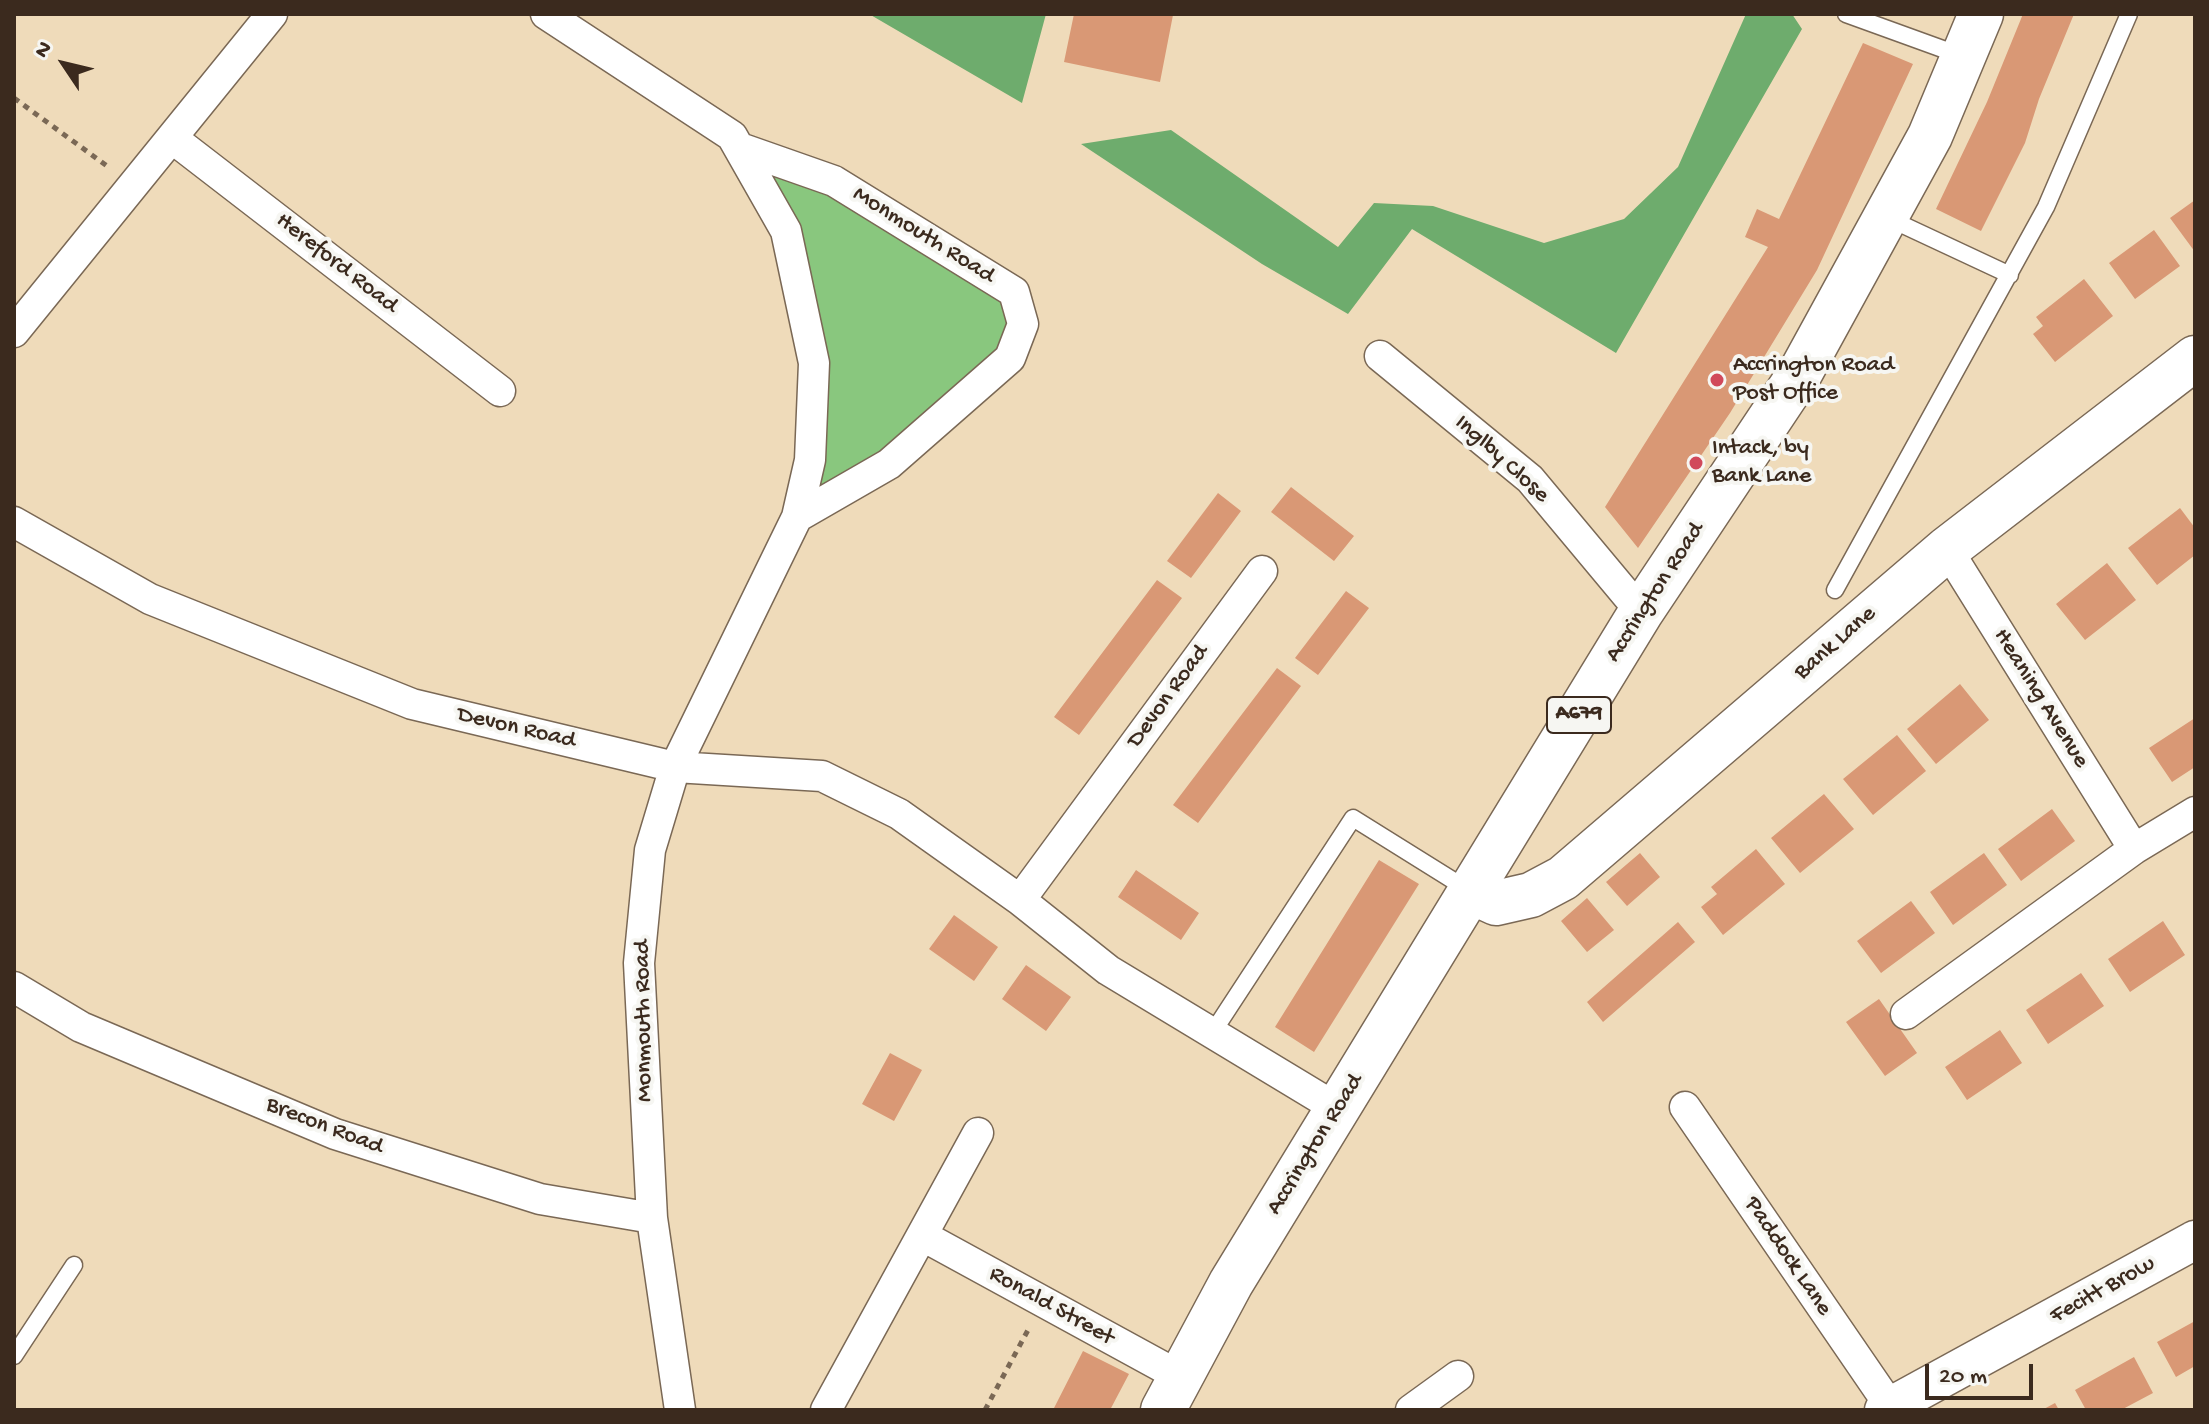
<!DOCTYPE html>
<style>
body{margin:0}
#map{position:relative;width:2209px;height:1424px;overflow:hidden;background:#efdbba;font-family:"Gochi Hand",sans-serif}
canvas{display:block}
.frame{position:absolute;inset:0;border:16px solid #3b2a1e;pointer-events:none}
.north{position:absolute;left:24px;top:24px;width:80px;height:80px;-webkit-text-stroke:6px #f6f6f2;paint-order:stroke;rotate:305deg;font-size:22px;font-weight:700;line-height:32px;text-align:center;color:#3b2a1e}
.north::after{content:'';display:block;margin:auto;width:28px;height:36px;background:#3b2a1e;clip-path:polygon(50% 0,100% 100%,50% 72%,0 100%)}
.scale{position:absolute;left:1925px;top:1364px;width:108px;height:36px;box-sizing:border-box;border:4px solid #3b2a1e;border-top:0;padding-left:10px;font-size:24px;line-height:28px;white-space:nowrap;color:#3b2a1e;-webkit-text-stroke:6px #f6f6f2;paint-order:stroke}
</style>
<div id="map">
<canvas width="2209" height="1424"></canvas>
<div class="frame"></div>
<div class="north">N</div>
<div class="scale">20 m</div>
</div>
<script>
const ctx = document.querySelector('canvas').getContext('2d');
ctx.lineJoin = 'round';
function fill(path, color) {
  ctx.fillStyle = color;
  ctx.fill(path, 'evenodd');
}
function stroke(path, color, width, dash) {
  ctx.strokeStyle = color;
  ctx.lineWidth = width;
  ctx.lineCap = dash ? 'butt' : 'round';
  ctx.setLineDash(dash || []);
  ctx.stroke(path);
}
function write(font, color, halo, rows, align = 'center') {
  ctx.font = font + ' "Gochi Hand",sans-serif';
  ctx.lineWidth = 8;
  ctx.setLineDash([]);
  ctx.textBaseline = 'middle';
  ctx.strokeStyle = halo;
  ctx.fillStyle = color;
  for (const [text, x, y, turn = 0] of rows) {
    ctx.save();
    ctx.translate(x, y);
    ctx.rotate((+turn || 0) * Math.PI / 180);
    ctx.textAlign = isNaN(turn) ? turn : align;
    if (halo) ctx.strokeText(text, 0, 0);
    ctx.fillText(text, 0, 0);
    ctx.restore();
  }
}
const green = new Path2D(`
 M740 148 1014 292 1010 358 797 517 810 460 786 231Z`);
const forest = new Path2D(`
 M869 14H1046L1022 103Z
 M1746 14H1792L1802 29 1616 353 1412 229 1348 314 1262 264 1081 144 1171 130 1338 247 1374 203 1433 206 1544 243 1624 219 1678 167Z`);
const building = new Path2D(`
 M1074 14 1173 15 1160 82 1064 62Z
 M2023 14H2074L2039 99 2025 143 1981 231 1936 209 1987 102Z
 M1863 43 1913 64 1817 270 1730 413 1638 548 1605 507 1768 247 1745 237 1757 209 1779 219Z
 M2195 200V252L2170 218Z
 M2154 230 2180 266 2135 299 2109 263Z
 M2084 279 2113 316 2055 362 2033 334 2043 326 2036 317Z
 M1291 487 1354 536 1334 561 1271 512Z
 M1218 493 1241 511 1191 578 1167 561Z
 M2180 508 2195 528V555L2157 585 2128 548Z
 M2107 563 2136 600 2085 640 2056 604Z
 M1157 580 1182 598 1079 735 1054 717Z
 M1346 591 1369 608 1318 675 1295 658Z
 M1277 668 1301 686 1198 823 1173 805Z
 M1960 684 1989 720 1936 764 1907 729Z
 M2195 718V767L2172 782 2149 748Z
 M1897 735 1926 771 1873 815 1843 779Z
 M1824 794 1854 829 1800 873 1771 838Z
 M2052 809 2075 841 2021 881 1998 849Z
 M1756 849 1785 884 1723 935 1701 907 1717 894 1711 887Z
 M1640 853 1660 877 1627 906 1606 882Z
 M1984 853 2007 885 1953 925 1930 892Z
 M1379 860 1419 884 1314 1052 1275 1027Z
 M1136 870 1199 913 1181 940 1118 897Z
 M1587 898 1614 930 1587 952 1561 921Z
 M1911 901 1935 933 1881 973 1857 941Z
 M954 915 998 947 974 981 929 949Z
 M2163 921 2185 955 2130 992 2108 959Z
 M1678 922 1695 942 1603 1022 1587 1002Z
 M1026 965 1071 997 1046 1031 1002 999Z
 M2081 973 2104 1006 2048 1044 2026 1010Z
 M1879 999 1917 1053 1885 1076 1846 1022Z
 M2000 1030 2022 1063 1967 1100 1945 1067Z
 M890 1053 922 1070 894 1121 862 1104Z
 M2195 1321V1366L2176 1377 2157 1342Z
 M1083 1351 1129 1374 1110 1410H1053Z
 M2134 1357 2153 1393 2121 1410H2086L2075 1390Z
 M2055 1403 2059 1410H2042Z`);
const path = new Path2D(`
 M14 98 107 166
 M985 1410 1028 1330`);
const service = new Path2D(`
 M1846 14 1962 56
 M1888 218 2010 275
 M1835 590 2046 207 2129 14
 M1211 1035 1353 818 1470 891
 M14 1356 74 1265`);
const minor = new Path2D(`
 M546 14 732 136 786 231 814 363 810 460 797 517 675 767 650 850 639 963 652 1218 680 1410
 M172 138 500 391
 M740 148 834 181 1014 292 1023 324 1010 358 889 464 797 517
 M14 332 272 14
 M1380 356 1530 479 1641 612
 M14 522 150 599 412 704 675 767 822 776 899 814 1020 900 1108 970 1338 1109
 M1947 549 2134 849
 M1020 900 1262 571
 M14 987 81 1027 335 1134 540 1199 652 1218
 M1906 1014 2134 849 2195 812
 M1685 1107 1890 1406
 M923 1236 1181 1377
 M826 1410 978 1133
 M1411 1410 1458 1376`);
const tertiary = new Path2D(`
 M1884 1410 2195 1240`);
const secondary = new Path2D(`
 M1472 892 1496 903 1531 895 1563 878 1947 549 2195 358`);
const primary = new Path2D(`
 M1163 1410 1231 1283 1641 612 1799 375 1930 136 1981 14`);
const markers = [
 [1717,380,8,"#d1495b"],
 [1696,463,8,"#d1495b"]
];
const shields = [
 [1579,715,64]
];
const shieldNames = [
 ["A679",1579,715]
];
const streetNames = [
 ["Monmouth Road",923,236,32],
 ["Hereford Road",336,264,38],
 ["Inglby Close",1501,460,42],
 ["Accrington Road",1656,593,-57],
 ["Bank Lane",1836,644,-41],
 ["Devon Road",1169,697,-54],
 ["Heaning Avenue",2040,699,58],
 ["Devon Road",516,729,13],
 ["Monmouth Road",645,1021,-91],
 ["Brecon Road",324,1127,21],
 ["Accrington Road",1316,1145,-58],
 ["Paddock Lane",1787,1257,56],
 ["Fecitt Brow",2103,1291,-29],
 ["Ronald Street",1051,1307,29]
];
const poiNames = [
 ["Accrington Road",1733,366],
 ["Post Office",1733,394],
 ["Intack, by",1712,449],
 ["Bank Lane",1712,477]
];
fill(green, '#89c77e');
fill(forest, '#6eac6d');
fill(building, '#d99875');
stroke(service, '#7a6855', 19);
stroke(minor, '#7a6855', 33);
stroke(tertiary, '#7a6855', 41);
stroke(secondary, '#7a6855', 47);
stroke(primary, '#7a6855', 47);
stroke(path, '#7a6855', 5, [6, 6]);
stroke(service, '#fff', 16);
stroke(minor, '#fff', 30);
stroke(tertiary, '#fff', 38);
stroke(secondary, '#fff', 44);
stroke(primary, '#fff', 44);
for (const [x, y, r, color] of markers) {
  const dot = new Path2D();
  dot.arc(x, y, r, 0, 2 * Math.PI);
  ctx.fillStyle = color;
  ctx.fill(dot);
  stroke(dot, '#f6f6f2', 3);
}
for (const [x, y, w] of shields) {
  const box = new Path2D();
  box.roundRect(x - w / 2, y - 18, w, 36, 6);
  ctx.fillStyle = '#f6f6f2';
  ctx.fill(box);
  stroke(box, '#3b2a1e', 2);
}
write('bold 22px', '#3b2a1e', null, shieldNames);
write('24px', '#3b2a1e', '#f6f6f2', streetNames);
write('24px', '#3b2a1e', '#f6f6f2', poiNames, 'left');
</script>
